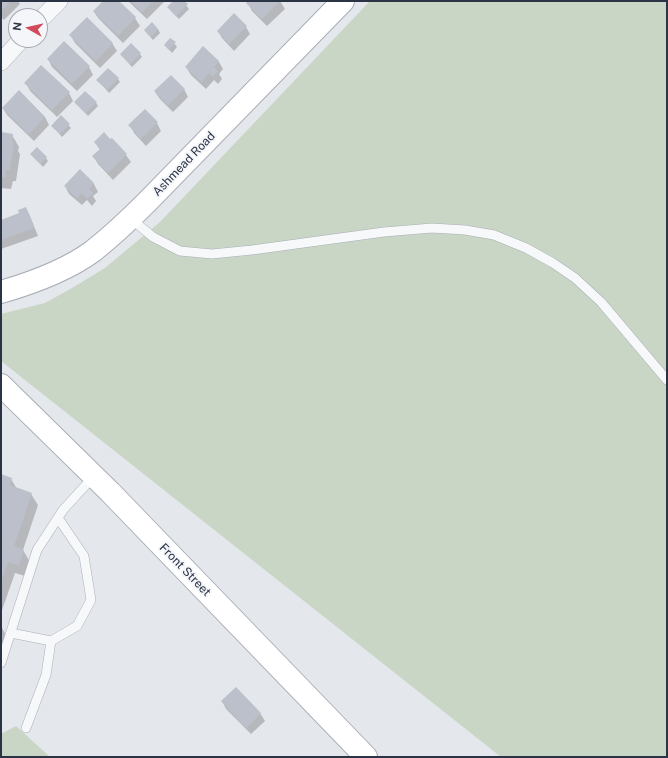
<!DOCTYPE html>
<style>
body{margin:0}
#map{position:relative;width:668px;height:758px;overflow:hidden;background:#e4e7ec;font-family:"Public Sans",sans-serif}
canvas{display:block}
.frame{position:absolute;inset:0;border:2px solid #2b3445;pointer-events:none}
.north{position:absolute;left:8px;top:8px;width:40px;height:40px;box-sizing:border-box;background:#f4f6f9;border:1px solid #a4a8b1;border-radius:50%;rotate:278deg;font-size:11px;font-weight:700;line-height:16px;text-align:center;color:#2b3445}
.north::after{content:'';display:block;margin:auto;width:14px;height:18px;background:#d1495b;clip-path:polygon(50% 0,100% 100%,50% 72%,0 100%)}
</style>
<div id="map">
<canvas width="668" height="758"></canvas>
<div class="frame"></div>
<div class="north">N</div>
</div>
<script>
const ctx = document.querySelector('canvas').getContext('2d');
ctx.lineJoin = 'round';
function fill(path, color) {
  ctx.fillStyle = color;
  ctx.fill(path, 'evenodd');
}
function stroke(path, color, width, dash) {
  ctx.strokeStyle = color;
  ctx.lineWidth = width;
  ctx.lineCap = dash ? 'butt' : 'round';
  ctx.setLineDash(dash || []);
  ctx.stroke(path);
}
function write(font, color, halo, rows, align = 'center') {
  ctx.font = font + ' "Public Sans",sans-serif';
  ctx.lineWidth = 4;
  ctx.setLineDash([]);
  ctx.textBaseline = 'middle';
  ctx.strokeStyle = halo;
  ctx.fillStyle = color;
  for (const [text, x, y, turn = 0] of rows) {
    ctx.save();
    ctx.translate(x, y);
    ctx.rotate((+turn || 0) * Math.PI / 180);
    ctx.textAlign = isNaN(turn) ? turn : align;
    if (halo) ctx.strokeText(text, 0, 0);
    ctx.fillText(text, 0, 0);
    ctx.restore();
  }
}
const green = new Path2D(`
 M370 1H667V757H501L1 361V314L45 303 72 288 105 268 160 222Z
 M16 726 49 756 50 757H1V734Z`);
const shadow = new Path2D(`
 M1 1H18L20 4 4 20 1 17Z
 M105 1H118L135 18 140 26 123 43 99 19 94 12Z
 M128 1H163L164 2 147 19Z
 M175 1H183L189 9 179 19 170 10Z
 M250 1H280L285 9 267 26 252 11 248 3Z
 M246 27 250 34 234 51 222 38 218 31Z
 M158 29 160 33 153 40 145 31Z
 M71 36 112 43 117 51 100 68 75 43Z
 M171 39 177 47 172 53 165 45Z
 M64 43 89 67 93 75 77 91 52 67 48 59Z
 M203 48 219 62 223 69 219 74 222 79 218 84 214 80 206 89 191 75 186 67Z
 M140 54 142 57 132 67 121 55Z
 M41 67 69 93 73 101 57 117 30 91 26 83Z
 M118 79 120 82 109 93 98 80Z
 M184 89 188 97 173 112 160 99 155 92Z
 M19 91 45 117 49 125 34 141 7 115 3 108Z
 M75 102 96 103 98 106 88 116Z
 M61 117 71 128 62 137 52 126Z
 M157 123 161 131 146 146 134 133 130 125Z
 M1 133 12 135 19 147 18 151 20 154 16 181H13L11 189 1 188Z
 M112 139 126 155 131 162 113 180 98 164 93 156 100 150 95 142 110 141Z
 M31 154 46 158 48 161 43 167Z
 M80 171 94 184 98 192 93 196 96 201 92 206 87 200 82 205 69 194 65 186Z
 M26 208 30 216 38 236 1 249V221L21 213Z
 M1 475 11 479 17 489 31 494 38 505 23 550 30 562 25 576 15 573 1 613Z
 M1 626 6 635 2 648H1Z
 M222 701 260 713 265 721 251 734 226 709Z`);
const building = new Path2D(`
 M1 1H11L1 11Z
 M103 1H119L136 17 118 36 93 11Z
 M131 1H153L142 12Z
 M173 1H184L188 4 176 16 167 7Z
 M248 1H280L262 19 246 3Z
 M234 13 247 26 229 44 217 31Z
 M87 17 113 43 96 61 69 35Z
 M152 22 158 29 151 37 144 30Z
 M170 38 176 42 169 50 164 45Z
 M64 41 90 66 72 84 47 59Z
 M131 43 141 53 130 64 120 54Z
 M203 46 219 61 214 67 218 71 213 77 209 73 202 82 185 67Z
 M41 65 70 92 52 110 24 83Z
 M108 68 119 78 107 90 96 80Z
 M171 75 185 89 168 105 154 91Z
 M19 90 45 117 29 134 2 108Z
 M85 91 97 102 85 113 74 102Z
 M145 109 158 122 141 139 128 125Z
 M61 115 70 124 60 134 51 126Z
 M1 132 13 134 12 142H14L10 170H6L5 178 1 177Z
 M104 132 110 139 112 138 127 154 108 173 92 156 100 149 94 142Z
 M37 147 47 157 40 164 30 154Z
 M80 169 94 183 89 189 93 193 87 199 82 193 77 198 64 186Z
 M26 207 34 228 1 240V220L19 213 18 210Z
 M1 474 12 478 10 485 32 493 14 546 24 550 19 565 8 562 1 582Z
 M236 687 261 713 246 728 221 701Z`);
const lane = new Path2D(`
 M130 218 153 237 180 251 212 254 252 250 384 232 432 228 465 230 494 235 526 248 553 263 575 278 601 302 667 380
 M11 633 51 641
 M1 663 37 550 63 510 94 476
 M26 728 46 675 51 641 77 626 91 600 84 556 58 518`);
const street = new Path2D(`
 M40 20 59 1
 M1 62 21 40`);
const secondary = new Path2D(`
 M1 292C32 283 66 271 93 251 112 236 130 219 147 202L343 1
 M1 385 110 492 366 757`);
const streetNames = [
 ["Ashmead Road",184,164,-46],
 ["Front Street",185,570,46]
];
fill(green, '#c9d6c5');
fill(shadow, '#0003');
fill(building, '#bbc0ca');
stroke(lane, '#a9aeb7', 10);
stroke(street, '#a9aeb7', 18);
stroke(secondary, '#a9aeb7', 24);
stroke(lane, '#f7f8fa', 9);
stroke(street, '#f7f8fa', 17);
stroke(secondary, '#fff', 22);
write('12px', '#2b3445', '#f4f6f9', streetNames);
</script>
